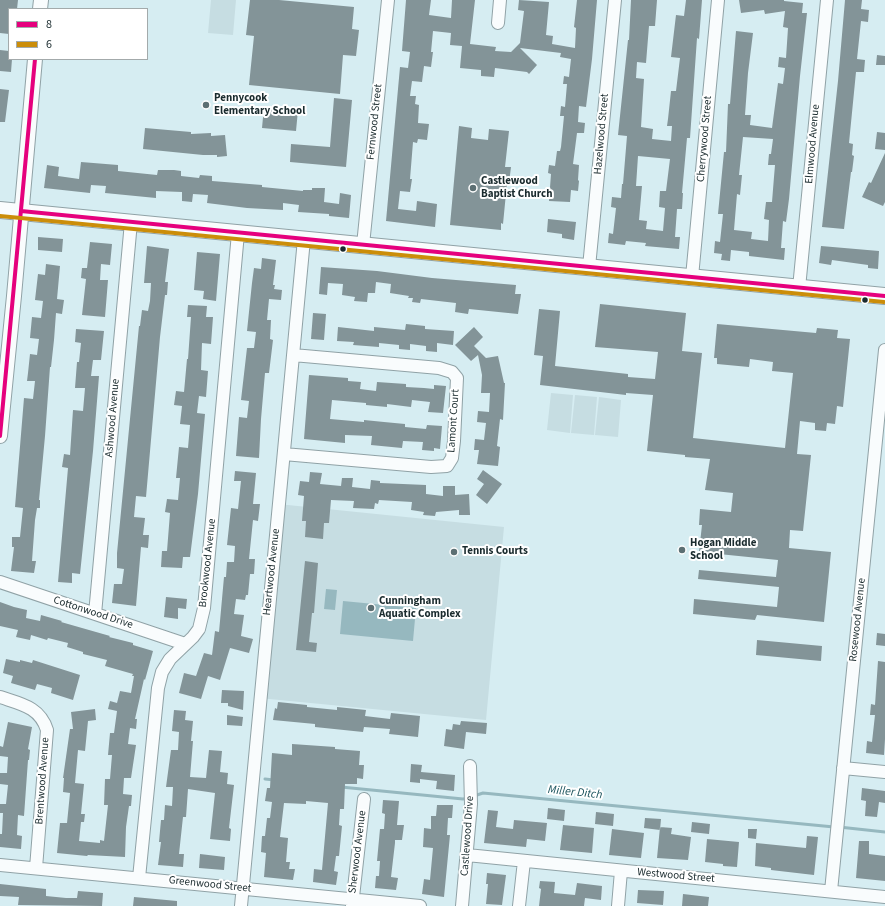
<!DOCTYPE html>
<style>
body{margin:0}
#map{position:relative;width:885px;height:906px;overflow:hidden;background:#d6edf2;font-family:"Source Sans 3",sans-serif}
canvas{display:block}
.legend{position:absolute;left:8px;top:8px;width:140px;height:52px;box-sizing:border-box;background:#fff;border:1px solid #a3aaab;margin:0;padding:5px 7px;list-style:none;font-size:12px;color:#1a2b2e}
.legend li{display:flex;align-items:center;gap:8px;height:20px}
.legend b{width:20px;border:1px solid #a3aaab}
</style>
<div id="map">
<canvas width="885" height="906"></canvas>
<ul class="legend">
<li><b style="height:5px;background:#e5007d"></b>8</li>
<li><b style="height:5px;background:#cb8d09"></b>6</li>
</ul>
</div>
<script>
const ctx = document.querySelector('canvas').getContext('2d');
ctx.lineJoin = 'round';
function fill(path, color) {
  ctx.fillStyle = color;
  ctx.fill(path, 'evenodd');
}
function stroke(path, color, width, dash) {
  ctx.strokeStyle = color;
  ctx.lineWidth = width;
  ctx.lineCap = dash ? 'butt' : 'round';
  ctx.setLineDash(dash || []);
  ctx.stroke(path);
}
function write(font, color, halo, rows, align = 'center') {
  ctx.font = font + ' "Source Sans 3",sans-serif';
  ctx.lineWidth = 4;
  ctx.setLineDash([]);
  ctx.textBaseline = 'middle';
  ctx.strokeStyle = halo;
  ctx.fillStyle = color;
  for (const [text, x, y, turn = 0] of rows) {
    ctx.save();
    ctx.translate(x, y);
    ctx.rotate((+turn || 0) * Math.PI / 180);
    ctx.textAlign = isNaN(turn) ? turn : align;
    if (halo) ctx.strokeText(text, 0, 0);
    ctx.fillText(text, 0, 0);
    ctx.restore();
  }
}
const green = new Path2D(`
 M211 0H236L233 35 208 33Z
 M551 393 573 395 570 433 547 430Z
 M575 395 597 397 594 435 571 433Z
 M599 397 621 400 618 437 595 435Z
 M278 504 504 527 486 720 259 698Z`);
const water = new Path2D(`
 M326 589 337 590 335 610 324 609Z
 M343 601 416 608 413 641 340 634Z`);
const stream = new Path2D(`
 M265 779 274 780
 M341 787 463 799 468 798
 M474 796 483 793 834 827
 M839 827 885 832`);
const building = new Path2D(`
 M0 0H18L17 9H9V34L0 33Z
 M250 0H279L354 7 352 29 359 30 356 56 343 55 340 94 249 85 254 36 246 35Z
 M406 0H431L429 15 451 18 452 0H475L470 44 496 47 495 51 511 52 520 43 524 11 518 10 519 0 549 2 546 35 553 36 552 44 575 48 576 28 574 27 577 0H597L592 59 586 107 579 106 578 122 585 123 584 133H577L573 164 579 165 578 180 579 181 578 191 571 190 570 202 549 201 551 174 548 173 549 165 555 166 557 151H560L561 147 564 116H560L561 106 565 107 567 84H563L564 76 569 77 571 59 560 57 561 53 520 48 537 65 529 74 527 72 495 68 494 77 481 76V70L460 68 462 46 450 45 451 33 433 31 431 52H433L431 67 424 66 422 82 412 81 410 96H416L415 104 419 105 418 123 429 124 427 140 418 139 417 143 413 142 410 179H412L410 192 400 191 398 209 416 211 417 201 437 204 435 227 386 221 400 67 408 68 410 52 402 51Z
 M631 0H657L655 26H649L646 63 637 62 636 78 644 79 641 127 653 129 652 139 671 141 672 126H667L668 119 671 91H676L680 58 671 57 676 15 684 16 686 0H702L699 39 697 38 690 138H687L682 193H683L682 209H677L675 237H680L679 249 645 246 646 243 626 241 625 245 608 243 609 233 613 234 616 208 611 207 612 197 621 198 622 184H623L627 136 618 135 628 40H629ZM638 156 670 159 666 191H660L659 207 665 208 663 231 646 229 647 221 639 220 642 186H636Z
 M739 0H784V1L803 3 802 13H807L800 76 789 199 786 222 783 221 781 248H785L784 260 749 256V252L731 250 730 261 721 260 722 254 714 253 715 241 720 242 723 214H718L724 152H726L728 104H730L736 31 753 33 748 73 745 115H751L750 125 772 128 778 83 783 84 785 68 778 67 779 57 786 58 788 28 783 27 785 11 765 14 764 10 741 13ZM743 137 773 139 771 154H769L768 165H775L774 177 772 202H766L764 219 769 220 768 241 751 239 752 232 734 230 737 194 740 195 742 175H739Z
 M845 0H862L861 9 869 10 868 22 861 21 857 59 865 60 864 72H856L849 143 853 144 852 155 854 156 852 172H851L844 229 822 227 838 81Z
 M0 50 9 51V59H12L11 72 0 71Z
 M877 55 885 56V65H876Z
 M0 89 9 90 5 122H0Z
 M334 98 352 100 346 167 290 162 291 144 330 147Z
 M264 107 298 110 296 131 262 128Z
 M459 126 472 128 471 138 488 140 489 129 509 131 505 167H511L509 183H507L503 224 501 223V230L450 225Z
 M145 128 191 132V134L211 133V136L225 135 227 156 217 157V155H203L143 149Z
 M877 132 885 133V150L875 149Z
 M885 153V202L883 206 862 197 869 182 871 183Z
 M81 162 118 165V171L157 175 158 170H174L181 171V176L199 178 200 175 212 176V181L262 185V187L303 191V190H312V188H325L324 202 339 204 340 193 351 195 349 218 329 216V214L298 212 299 205 283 203V210L247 208 207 203 208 195 193 194 192 202 182 201V192L156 191V198L105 193 106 186 91 185 90 193 44 188 47 165 59 167 58 176 79 179Z
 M548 219 576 222 574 240 562 238V234L547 232Z
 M38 237 63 239 62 252 38 250Z
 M90 242 112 244 110 265 101 264 100 280H108L105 317 82 315 86 279 81 278 82 268H87Z
 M147 246 169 249 165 282H168L167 295H165L160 337 146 497 136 496 134 517 145 518 143 535H149L148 548 141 547 136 606 112 603 114 584H122L124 569 117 568V553L139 326H140L142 310 148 311 150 301 151 283H144Z
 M821 246 879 251 878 269 868 268V265L832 260 831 265 819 263Z
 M197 252 220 254 216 301 203 299 204 291 194 290Z
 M262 258 276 260 273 285H275L274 289 282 290 281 300 269 299 267 320H271L270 339 273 340 269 373H265L261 419 259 458 236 456 239 417 247 418 249 401 241 400 247 348H254L256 332 247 331 252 283 254 268 261 269Z
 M46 264 60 266 57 299 64 300 62 314 56 313 54 340 51 367H50L45 436 39 500H40V508H37L35 520 32 561H36L34 573 11 571 14 547H12V537H20L23 508 15 507 24 398 33 399 35 381H27L28 373 30 354 37 355 39 339 30 338 32 317 41 318 43 301 35 300 38 274 45 275Z
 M321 267 377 271 432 278 516 285 515 294H521L518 314 469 309 468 314 455 312 456 303 421 299 420 303 412 302 413 298H408L409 296 390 293 391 284 376 282 375 293H368L367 302 354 301 355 297 342 295 343 284 328 283 327 295 319 294Z
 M600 304 686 313 682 351 702 353 693 438 785 448 793 373 772 371 773 362 750 359 749 367 717 364V358H714L717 324 816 333 817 328 838 330 837 338 850 339 843 407 837 406 835 424 827 423 826 431 815 430V423L800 421 797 454 811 455 803 531 790 530 789 548 831 552 824 622 757 615 755 620 693 614 694 599 777 607 779 587 698 579 699 570 776 577 778 560 699 552 702 525H699L700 509 731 512 733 493 705 490 710 459 685 457V455L647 451 653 395 626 393V395L540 385 543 356 534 355 539 309 560 311 555 366 628 374V377L655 379 658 352 595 347Z
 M188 305 207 306 206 317H213L211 344 202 343 201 370 208 371 206 397 199 396 197 413 205 414 198 494 190 557H183L182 568 161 567 162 551H167L170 513 165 512 167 499 178 500 180 478H176L179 447 188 448 190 425 180 424 182 406 174 405 176 391 184 392 187 359H188L191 317H187Z
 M313 313 326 314 324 340 311 339Z
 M406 324 425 326V329L454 331 453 345 437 343V352L426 351V346L410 344V350L399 349V345L379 343V347L353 345 354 342 337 341 338 327 374 331V327L405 330Z
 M474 327 483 337 474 346 486 358 498 356 504 383H505L503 420 500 419 497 446 500 447 498 466 477 464 479 450H474L475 439 484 440 486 423 477 422 478 411 489 412 490 393H481L482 375 478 355 471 361 455 345Z
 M76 329 104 331 101 360H93L91 376H99L93 451 80 574 72 573V583L58 582 68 468 62 467 64 454 70 455 73 410 83 411 85 388H75L77 362H79L81 343 75 342Z
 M309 375 348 378V381L361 382 360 389 376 391 377 382 406 384V387L424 388 434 389V385L446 386 443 413 428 412 430 402 412 400 411 407 387 404V407L366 405V403L332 400 330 419 364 422V420L384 422 405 424V427L426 429 427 425 442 426 440 449 434 448V451L422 450 423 442 403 441 402 448 371 445 372 436 345 435V443L304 439Z
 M483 470 502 484 487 504 476 495 484 484 477 479Z
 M235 471 256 473 253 504H260L258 521 253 520 249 559H255L254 574H250L248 595H246L245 600 236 599 234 614 244 615 241 636 253 639 249 653 230 648 220 680 208 676 201 699 179 693 184 673 196 676 204 653 212 655 215 631 219 632 224 577H226L227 562H234L235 546 227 545 231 508 238 509 241 481H234Z
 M310 472 322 473 320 484 341 486 342 478H353L352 487 370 489 371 480 380 481V483L426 485V494L443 496V486H455V495L469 494 470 515H459V510L436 512 435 516 423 515 424 512 411 510 412 502 379 500 378 504 375 503 374 509 353 508 354 501 331 500 329 523H324L323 539 305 537 306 521H302L304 496 298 495 300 481 309 482Z
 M305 561 318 563 314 613H312L309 642 317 643 316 652 296 650Z
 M166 597 187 599 186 609 178 608V619L164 617Z
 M0 602 14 607 27 610 26 618 40 621 41 615 62 621 61 622 110 636 109 637 133 643V645L153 651 145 680 144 679 135 719H137L136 729 130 728 128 744 136 745 131 778H124L123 794 132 795 131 806H129L126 827 125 857 88 855 87 856 57 853 60 823H67L70 793 63 792 64 778H63L70 729H73L71 712 95 709 96 720 88 721 85 751 78 750 75 783 84 784 81 814H85L84 822H81L79 841 100 843V840L104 841 108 805H104L105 779H110L112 755H108L110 733H114L117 711 108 709 110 701 117 703 120 691 131 693 134 676H132L133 674 105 666 107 660 83 654V652L67 647 68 643 48 638 47 640 31 635 30 640 16 637 18 630 0 626Z
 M877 633 885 634V646L876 645Z
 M757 640 822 646 821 661 756 655Z
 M6 659 20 662V660L32 663 33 660 80 675 73 700 51 693 52 688 37 684 35 690 11 683 13 676 3 673Z
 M878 661 885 662V739L884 755 866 753 867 741 872 742 875 715H870L871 704 875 705Z
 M222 690 244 691 243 710 228 706V703H221Z
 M278 702 307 705V707L337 710V707L366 710 365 716 390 719 391 713 420 716 418 737 389 734 390 729 364 727 363 732 315 727V724L273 720 275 708 277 709Z
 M174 710 186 711 185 720 193 721 191 741H193L190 777 206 778 209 750 222 751 220 772 228 773 227 784 234 785 229 828 231 829 230 841 210 839 215 793 188 789 186 817H183L179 854H184L183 867 158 865 161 842H159L161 820H164L165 805 172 806 173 787H166L171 750H178L179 732 172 731Z
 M227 715 243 717 242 726 227 725Z
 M461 721 487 723 486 734 466 732 464 749 444 746 446 729 452 730 453 724 460 725Z
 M8 722 32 727 28 749 30 750 29 760H28L24 816 18 815 17 835 22 836 21 849 0 847V834H2L3 813H0V804H6L8 785 0 784V773H7L8 757 0 756V746L3 747Z
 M292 744 335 747V749L360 751 359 765H364L363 779 357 778V784H345L344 809H340L339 825 342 826 339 856H336L334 871 338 872 336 885 313 882 314 869 322 870 328 803 306 801V804L284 803 280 837 288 838 286 862H290L289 869H295L293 880 264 877 266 853 261 852 262 836H265L267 818H270L272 802 265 801 267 788H270L272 753 292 755Z
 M411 764 422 765 421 772 455 775 454 791 436 789 437 781 420 779V783L410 782Z
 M862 788 885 791V803L879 802 877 817 865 816 866 801 861 800Z
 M383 800 399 801 397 825H404L402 840H395V843L391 877 398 878 396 890 375 888 376 876H379L380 861H377L380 829H384L385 814 382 813Z
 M437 805H453L452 818H448L447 835H450L444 897 422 894 424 879 430 880 433 848 423 847 424 828 431 829V816H436Z
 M548 808 565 810 564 821 547 819Z
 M488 810 498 811 496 827 513 829 514 820 547 823 545 841 527 839 526 847 484 843Z
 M596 812 614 814 613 826 595 824Z
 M645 818 661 819 660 830 644 828Z
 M692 822 710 824 709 834 691 832Z
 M563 825 594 828 592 853 560 850Z
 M660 827 672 828 671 834 691 837 688 860 657 858Z
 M612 829 644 833 641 858 609 855Z
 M748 829H757L756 839 748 838Z
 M807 836 818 837 814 875 771 870V868L755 866 756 843 806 848Z
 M707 839 739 842 737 867 723 866V864L705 862Z
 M859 841H869V854L885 856V881L856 878Z
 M200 854 225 857 224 870 199 868Z
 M487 873 506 875 502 905 486 904 488 884H486Z
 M540 881 555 882 554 893 575 895 577 883 602 886 601 900 585 898 584 906H539L541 889 539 888Z
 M0 884 46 889V896L66 898H77L78 891 103 893 102 906 18 905 19 897 0 896Z
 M638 890 664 891 663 905 637 903Z
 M683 894 709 897 708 906H682Z
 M134 897 177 901V906H133Z`);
const minor = new Path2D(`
 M498 23 500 0
 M363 245 388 0
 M589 267 615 0
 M692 277 718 0
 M799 288 827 0
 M284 454 431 467 447 466 452 458 454 441 457 378 452 372 439 368 293 355
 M0 582 185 644
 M95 614 131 222
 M0 697C21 704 40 707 47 730L36 868
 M843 768 885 772
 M467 855 885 897
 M0 865 420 906
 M139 878 158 688 162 672 170 659 193 637 199 629 204 608 238 233
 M831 891 885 350
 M241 906 304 239
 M352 906 364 799
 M462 906 471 804 470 766
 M519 906 524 861
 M618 906 621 871`);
const tertiary = new Path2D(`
 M40 9 41 0
 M0 436 14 296 35 59`);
const secondary = new Path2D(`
 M0 210 885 296`);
const bus1 = new Path2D(`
 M21 211 885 296
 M0 436 35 59`);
const bus2 = new Path2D(`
 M0 216 884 302`);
const markers = [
 [206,105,4,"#5c6f73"],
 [473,188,4,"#5c6f73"],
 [343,249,3.5,"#1a2b2e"],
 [865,300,3.5,"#1a2b2e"],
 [682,550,4,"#5c6f73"],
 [454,552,4,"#5c6f73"],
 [371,608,4,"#5c6f73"]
];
const poiNames = [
 ["Pennycook",214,99],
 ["Elementary School",214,112],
 ["Castlewood",481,182],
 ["Baptist Church",481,195],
 ["Hogan Middle",690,544],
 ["School",690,557],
 ["Tennis Courts",462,552],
 ["Cunningham",379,602],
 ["Aquatic Complex",379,615]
];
const streetNames = [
 ["Fernwood Street",375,122,-84],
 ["Hazelwood Street",602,134,-85],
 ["Cherrywood Street",705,139,-85],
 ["Elmwood Avenue",813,144,-85],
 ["Ashwood Avenue",113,418,-85],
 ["Lamont Court",454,421,-86],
 ["Brookwood Avenue",208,563,-84],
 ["Heartwood Avenue",272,572,-84],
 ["Cottonwood Drive",93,613,18],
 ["Rosewood Avenue",858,620,-84],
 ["Brentwood Avenue",43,781,-86],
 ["Castlewood Drive",468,836,-86],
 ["Sherwood Avenue",358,852,-83],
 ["Westwood Street",676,876,5],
 ["Greenwood Street",210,885,6]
];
const waterNames = [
 ["Miller Ditch",575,793,6]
];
fill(green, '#c6dde2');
fill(water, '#96b8bf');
stroke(stream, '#96b8bf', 3);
fill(building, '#839498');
stroke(minor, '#90a2a6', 14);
stroke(tertiary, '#90a2a6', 16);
stroke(secondary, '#90a2a6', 18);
stroke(minor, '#f9fcfd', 12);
stroke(tertiary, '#f9fcfd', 14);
stroke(secondary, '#f9fcfd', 16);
stroke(bus1, '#e5007d', 4);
stroke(bus2, '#cb8d09', 4);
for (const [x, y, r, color] of markers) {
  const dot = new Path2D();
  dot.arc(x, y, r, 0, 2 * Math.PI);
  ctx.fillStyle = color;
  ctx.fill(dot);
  stroke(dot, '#fff', 1.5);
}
write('bold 11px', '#1a2b2e', '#fff', poiNames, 'left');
write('11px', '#1a2b2e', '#fff', streetNames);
write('italic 12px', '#1a525c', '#fff', waterNames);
</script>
